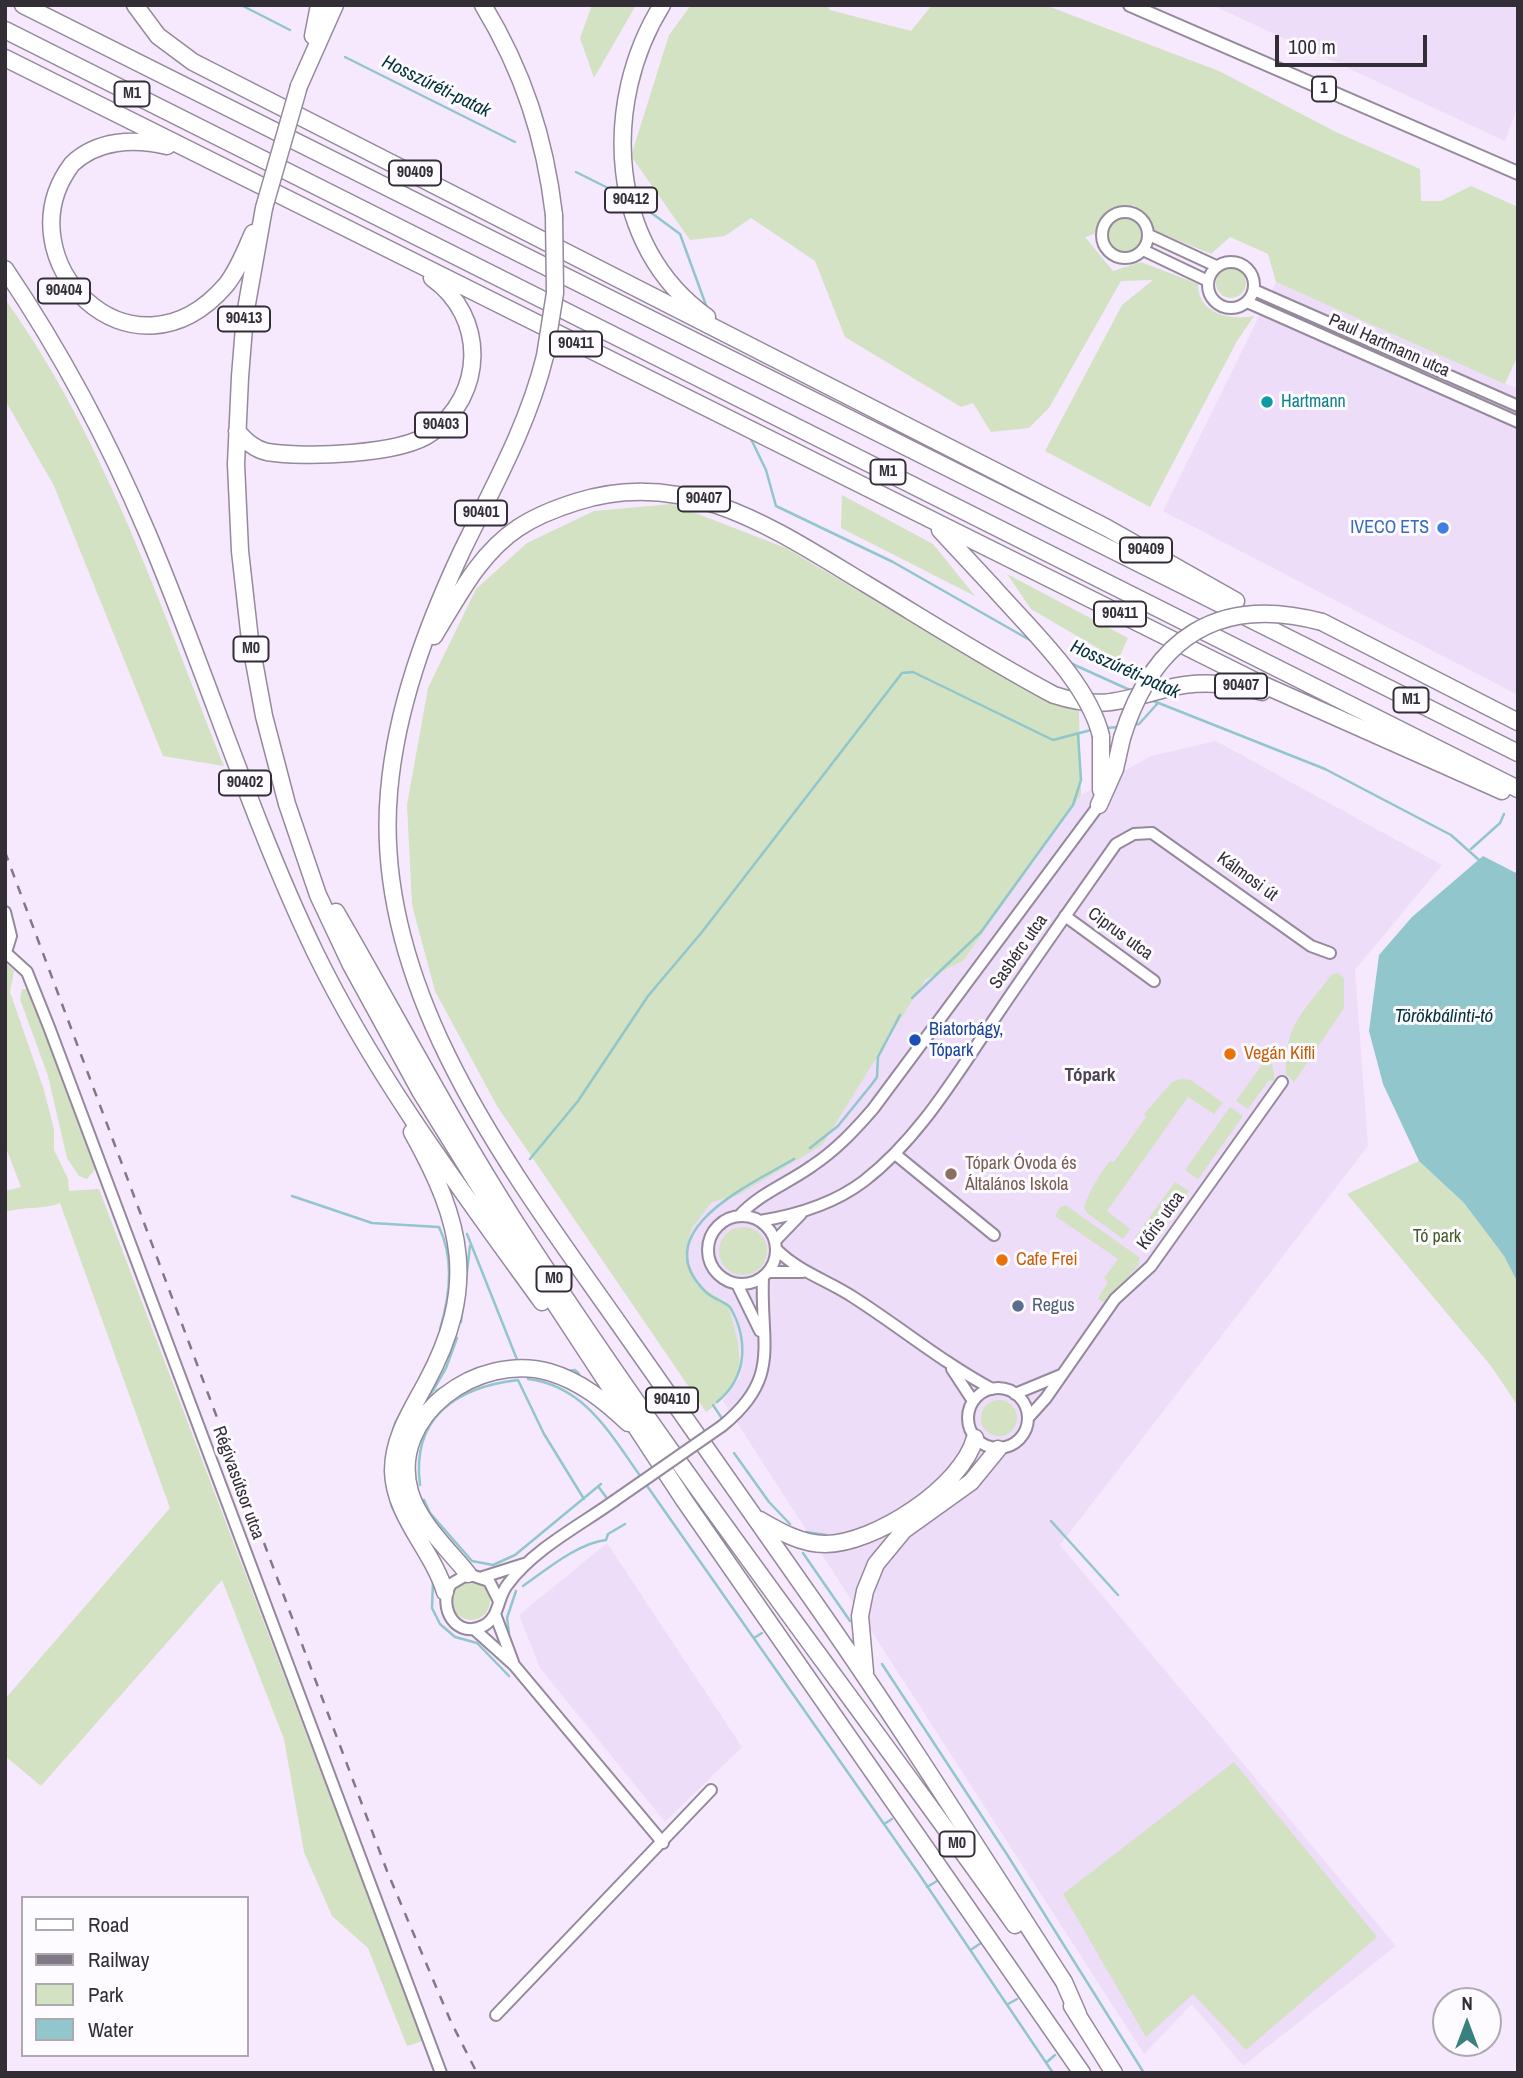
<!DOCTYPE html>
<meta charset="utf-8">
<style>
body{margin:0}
#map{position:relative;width:1523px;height:2078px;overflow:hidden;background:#f6e9fe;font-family:"Archivo Narrow",sans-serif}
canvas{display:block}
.frame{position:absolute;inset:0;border:7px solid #332e36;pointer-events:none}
.legend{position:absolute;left:21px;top:1896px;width:228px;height:161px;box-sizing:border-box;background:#fdfbff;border:2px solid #aca9af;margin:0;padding:9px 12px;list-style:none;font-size:21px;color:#332e36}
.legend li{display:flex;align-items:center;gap:14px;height:35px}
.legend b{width:35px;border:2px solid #aca9af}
.north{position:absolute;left:1432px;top:1987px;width:70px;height:70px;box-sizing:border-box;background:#fdfbff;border:2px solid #aca9af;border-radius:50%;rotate:0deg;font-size:19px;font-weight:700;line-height:28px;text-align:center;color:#332e36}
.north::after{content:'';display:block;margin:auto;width:24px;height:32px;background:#39817d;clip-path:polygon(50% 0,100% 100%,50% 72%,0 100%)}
.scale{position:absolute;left:1275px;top:35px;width:152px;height:32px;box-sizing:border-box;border:4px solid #332e36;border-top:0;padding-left:9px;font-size:21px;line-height:24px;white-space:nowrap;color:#332e36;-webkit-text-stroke:5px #fdfbff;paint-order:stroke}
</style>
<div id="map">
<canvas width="1523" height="2078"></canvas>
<div class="frame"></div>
<ul class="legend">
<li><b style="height:9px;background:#fff"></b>Road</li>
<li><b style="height:9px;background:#817886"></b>Railway</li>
<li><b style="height:19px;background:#d2e2c2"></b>Park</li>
<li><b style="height:19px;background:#91c6cc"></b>Water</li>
</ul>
<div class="north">N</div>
<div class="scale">100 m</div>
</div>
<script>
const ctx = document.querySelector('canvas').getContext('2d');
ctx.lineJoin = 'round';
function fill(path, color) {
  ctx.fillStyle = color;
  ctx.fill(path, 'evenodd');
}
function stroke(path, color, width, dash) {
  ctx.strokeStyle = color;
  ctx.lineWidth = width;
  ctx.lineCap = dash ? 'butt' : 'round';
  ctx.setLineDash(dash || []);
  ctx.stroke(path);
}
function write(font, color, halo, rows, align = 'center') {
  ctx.font = font + ' "Archivo Narrow",sans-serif';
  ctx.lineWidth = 6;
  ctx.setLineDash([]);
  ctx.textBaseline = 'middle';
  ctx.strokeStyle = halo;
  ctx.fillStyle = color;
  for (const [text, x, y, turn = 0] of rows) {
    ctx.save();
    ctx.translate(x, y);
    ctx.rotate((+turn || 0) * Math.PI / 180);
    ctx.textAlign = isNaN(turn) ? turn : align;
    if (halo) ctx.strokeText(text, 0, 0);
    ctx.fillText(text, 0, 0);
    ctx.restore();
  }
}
const built = new Path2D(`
 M1212 5H1518V106L1505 141Z
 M1276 282 1518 389V695L1163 511Z
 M1216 741 1442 865 1355 970 1368 1146 1060 1545 1396 1946 1243 2066 1192 2004 1144 2054 723 1401 740 1377 741 1356 728 1303 697 1285 685 1256 692 1228 712 1202 738 1195 925 980 963 961 1081 795 1151 756Z
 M607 1543 742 1747 665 1822 540 1668 519 1615Z`);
const green = new Path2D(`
 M592 5H636L594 78 580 38Z
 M691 5H827L830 10 911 31 932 5H1045L1219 71 1338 133 1420 169 1421 201H1441L1471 186 1518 207V355L1505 384 1276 282 1268 254 1230 237 1211 254 1156 231 1134 205 1107 213 1094 234 1085 237 1113 271 1141 262 1198 284C1198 313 1229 321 1254 316L1237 341 1150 507 1045 451 1122 305 1153 280 1121 281 1049 408 1029 428 991 432 973 403 961 407 845 337 815 261 751 218 725 236 690 240 631 156 669 35Z
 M1106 237a19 19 0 1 1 38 0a19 19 0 1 1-38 0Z
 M1216 283a15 15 0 1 1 30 0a15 15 0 1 1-30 0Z
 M5 299C105 439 161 608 224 766L163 756 54 486 5 400Z
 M842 495 933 544 975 596 841 528Z
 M672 504 786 548 1032 694 1079 711 1081 795 963 961 925 980 822 1145 738 1195 712 1202 692 1228 685 1256 697 1285 728 1303C740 1351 754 1380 706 1412L497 1106 435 991 412 905 407 805 428 688 476 589 527 543 594 511Z
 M1007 574 1128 638 1118 660 1031 609Z
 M5 962 14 971 10 992 43 1087 54 1129V1150L68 1179 69 1191 99 1189 423 2041 407 2046 368 1948 332 1916 304 1852 284 1739 222 1580 41 1786 5 1756V1699L170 1508 60 1203C43 1210 24 1206 5 1212V1191L21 1187 5 1145Z
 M1338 973 1344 978V1008L1294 1082 1286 1074C1284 1024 1304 1012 1332 974Z
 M22 989H29L96 1168 87 1179 79 1176 67 1158 48 1076 20 999Z
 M1266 1059 1272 1063 1275 1082 1269 1080 1248 1109 1236 1101Z
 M1180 1079 1191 1080 1223 1103 1214 1114 1188 1097 1107 1211 1130 1229 1123 1239 1087 1213 1084 1207C1089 1191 1100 1174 1110 1161L1114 1162 1146 1117 1144 1114 1172 1082Z
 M1230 1107 1243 1116 1198 1179 1185 1170Z
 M1419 1161 1464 1203 1504 1256 1518 1283V1406L1491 1366 1347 1194Z
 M1175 1182 1189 1191 1149 1246 1135 1237Z
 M1061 1206H1067L1140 1258 1138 1266 1104 1302 1098 1299 1108 1282 1104 1278 1118 1259 1055 1216Z
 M719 1251a24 24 0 1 1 48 0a24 24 0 1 1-48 0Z
 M981 1418a18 18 0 1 1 36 0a18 18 0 1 1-36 0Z
 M452 1601a19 19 0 1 1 38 0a19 19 0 1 1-38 0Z
 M1234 1762 1377 1937 1246 2050 1193 1994 1146 2037 1063 1894Z`);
const water = new Path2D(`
 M1483 856 1518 874V1283L1504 1256 1464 1203 1419 1161 1383 1084 1369 1031 1379 955 1412 917Z`);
const stream = new Path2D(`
 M241 5 290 30
 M345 57 515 142
 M576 172 614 191
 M642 206 680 234 707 308
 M751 439 766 470 776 506 893 562 1035 643
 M1068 662 1132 691
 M1151 700 1325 769 1451 835 1479 860
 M1132 725 1139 724 1158 703
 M1105 728 1119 727
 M1471 849 1500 823 1504 814
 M912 998 981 932 1073 805 1081 780 1078 734
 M810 1148 838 1126 872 1084 877 1077 878 1057 900 1015
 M530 1159 578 1101 648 996 702 932 902 673 913 672 1053 740 1091 730
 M292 1196 372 1223 438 1227
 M439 1227C454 1258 450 1296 440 1329
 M467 1234 518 1362
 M461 1322 470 1246
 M500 1363 517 1360
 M568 1371 575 1370 579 1374
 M528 1379C585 1386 610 1434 641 1477
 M436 1391 470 1372
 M717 1402C747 1378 749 1340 730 1307 723 1301 714 1299 707 1293 642 1232 752 1184 794 1159
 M713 1405 721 1417
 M424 1406 446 1368 457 1338
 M734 1453 769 1502 790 1524
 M386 1457 395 1423 405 1405
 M645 1483 919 1874 1053 2073
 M420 1485C411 1417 457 1387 518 1380L544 1434 584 1499
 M598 1486 606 1497
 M387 1488 392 1507 408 1536
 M424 1500 430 1513 472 1561 493 1565 515 1555 601 1484
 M1051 1521 1118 1595
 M806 1532 826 1535
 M803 1553 850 1621
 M433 1582 432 1608 440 1624 455 1637 477 1643 509 1676
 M523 1586C546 1570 578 1543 606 1540L608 1534 625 1524
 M509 1633 507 1618 516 1591
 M754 1638 762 1633
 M882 1664 1008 1856 1144 2073
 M884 1824 892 1819
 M927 1887 937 1881
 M972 1949 981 1943
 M1008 2004 1017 1999
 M1047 2062 1055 2055`);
const minor = new Path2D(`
 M1102 235a23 23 0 1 1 46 0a23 23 0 1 1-46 0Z
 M1149 235 1216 266
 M1143 250 1208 281
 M1208 285a23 23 0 1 1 46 0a23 23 0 1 1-46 0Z
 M1254 290 1518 406
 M1247 302 1518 422
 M5 912 11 936 6 952
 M1065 916 1154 981
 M5 952 27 972 49 1027 441 2073
 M895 1154 994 1235
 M739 1216C760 1193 787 1184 812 1166 836 1150 854 1131 873 1109L1099 805
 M708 1250a34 34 0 1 1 68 0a34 34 0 1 1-68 0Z
 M760 1221C797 1215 835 1203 864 1181 920 1138 958 1072 997 1015 1036 957 1076 901 1116 844L1134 834 1152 833 1311 946 1330 953
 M775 1241 801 1214
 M776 1249C799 1272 827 1280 853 1297 900 1327 942 1362 992 1389
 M768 1272H803
 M737 1284 760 1331
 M952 1369 973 1401
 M968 1418a30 30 0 1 1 60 0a30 30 0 1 1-60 0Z
 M1015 1394 1061 1375
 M1028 1418 1046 1398 1115 1299 1151 1266 1282 1082
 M722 1426C782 1377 760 1345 763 1277
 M483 1577 524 1564
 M499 1601 489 1581 468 1574 451 1584C437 1607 456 1641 485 1625 500 1616 497 1597 508 1584 534 1549 579 1526 614 1501
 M495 1614 513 1662
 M474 1629 514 1665 663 1843
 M496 2015 711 1790`);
const major = new Path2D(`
 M1130 5 1518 173`);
const highway = new Path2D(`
 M23 5 1518 753
 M135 5 158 36 193 62 1107 528 1236 601
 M483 5C523 71 545 138 554 215
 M662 5C601 103 607 246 707 317
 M5 30 1518 789
 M313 36 319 5
 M5 58 1257 682 1502 791
 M299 86 335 5
 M167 146C134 138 97 140 72 164 0 259 132 394 226 285 238 270 245 251 253 233
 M264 208 245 315 240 377 236 464 240 551 250 640 264 716 287 804 318 895 351 965 420 1091 495 1212 684 1500 1082 2073
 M5 269C61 352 108 440 147 532 206 671 250 817 315 952 376 1077 461 1190 542 1302
 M545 356C528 426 492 489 461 553 426 628 396 709 389 792 371 994 517 1178 626 1334 691 1426 754 1517 819 1609 904 1731 983 1857 1064 1982L1078 2014
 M237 431C246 441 254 449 267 452 304 458 401 455 431 433 485 395 487 317 432 278
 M940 530 993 587
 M1322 622 1518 722
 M434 636C458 597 479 554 518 528 536 516 557 508 576 502 686 466 776 530 866 584 929 622 990 661 1054 695 1101 710 1120 701 1165 689 1197 680 1231 683 1262 692
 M1101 790V736
 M1099 805 1115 769 1122 738
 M336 912C396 1015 450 1120 514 1220 670 1462 848 1690 1015 1925
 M412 1132C463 1223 478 1287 426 1383 411 1411 393 1438 393 1471 394 1516 433 1551 445 1592
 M760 1520C779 1531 801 1544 825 1544 874 1544 962 1487 975 1438
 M468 1574C449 1550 419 1523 410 1492 388 1415 479 1352 549 1372 580 1381 605 1401 628 1423
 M865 1672 860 1616 865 1591 876 1564 904 1530 971 1482 998 1449
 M1072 2006 1114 2073`);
const rail = new Path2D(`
 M5 852 387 1871 451 2022 477 2073`);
const minorBridge = new Path2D(`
 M614 1501 722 1426`);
const highwayBridge = new Path2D(`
 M264 208 299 86
 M545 356 555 293 554 215
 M993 587C1029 628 1088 682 1101 736
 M1122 738C1153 638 1218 594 1322 622`);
const markers = [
 [1267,402,7,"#0f9aa8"],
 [1443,528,7,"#3f7fe0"],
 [915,1040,7,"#1a4fb4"],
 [1230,1054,7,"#e8710a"],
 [951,1174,7,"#8d6e63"],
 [1002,1260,7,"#e8710a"],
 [1018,1306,7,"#5c6f8a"]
];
const shields = [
 [1324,89,24],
 [132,94,35],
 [415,173,52],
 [631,200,52],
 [64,291,52],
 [244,319,52],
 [576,344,52],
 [441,425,52],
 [888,472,35],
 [704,499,52],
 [481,513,52],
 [1146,550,52],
 [1120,614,52],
 [251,649,35],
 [1241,686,52],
 [1411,700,35],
 [245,783,52],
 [554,1279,35],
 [672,1400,52],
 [957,1844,35]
];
const shieldNames = [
 ["1",1324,89],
 ["M1",132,94],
 ["90409",415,173],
 ["90412",631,200],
 ["90404",64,291],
 ["90413",244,319],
 ["90411",576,344],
 ["90403",441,425],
 ["M1",888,472],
 ["90407",704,499],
 ["90401",481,513],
 ["90409",1146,550],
 ["90411",1120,614],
 ["M0",251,649],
 ["90407",1241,686],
 ["M1",1411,700],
 ["90402",245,783],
 ["M0",554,1279],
 ["90410",672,1400],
 ["M0",957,1844]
];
const streetNames = [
 ["Paul Hartmann utca",1389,346,24],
 ["Kálmosi út",1247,877,36],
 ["Ciprus utca",1120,934,36],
 ["Sasbérc utca",1019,952,-55],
 ["Kőris utca",1161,1221,-54],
 ["Régivasútsor utca",238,1483,70]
];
const cultureNames = [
 ["Hartmann",1281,402]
];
const shopNames = [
 ["IVECO ETS",1429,528]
];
const transitNames = [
 ["Biatorbágy,",929,1030],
 ["Tópark",929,1051]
];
const foodNames = [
 ["Vegán Kifli",1244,1054],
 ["Cafe Frei",1016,1260]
];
const educationNames = [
 ["Tópark Óvoda és",965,1164],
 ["Általános Iskola",965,1185]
];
const parkNames = [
 ["Tó park",1437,1237]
];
const serviceNames = [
 ["Regus",1032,1306]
];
const waterNames = [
 ["Hosszúréti-patak",436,87,26],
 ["Hosszúréti-patak",1125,670,24],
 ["Törökbálinti-tó",1444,1017]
];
const neighbourhoodNames = [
 ["Tópark",1090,1076]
];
fill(built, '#eeddf8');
fill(green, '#d2e2c2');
fill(water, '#91c6cc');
stroke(stream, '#91c6cc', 2.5);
stroke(minor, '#95899c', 14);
stroke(major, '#95899c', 16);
stroke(highway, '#95899c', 19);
stroke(minor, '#fff', 10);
stroke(major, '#fff', 12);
stroke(highway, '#fff', 16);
stroke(rail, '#817886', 2.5, [9, 9]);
stroke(minorBridge, '#95899c', 14, []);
stroke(highwayBridge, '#95899c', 19, []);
stroke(minorBridge, '#fff', 10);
stroke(highwayBridge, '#fff', 16);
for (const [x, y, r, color] of markers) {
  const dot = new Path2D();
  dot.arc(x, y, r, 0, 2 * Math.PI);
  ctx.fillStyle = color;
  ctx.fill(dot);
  stroke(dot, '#fdfbff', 2.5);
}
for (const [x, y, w] of shields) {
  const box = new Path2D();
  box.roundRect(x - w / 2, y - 12.5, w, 25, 5);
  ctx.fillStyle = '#fdfbff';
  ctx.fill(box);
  stroke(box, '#332e36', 2);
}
write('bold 16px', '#332e36', null, shieldNames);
write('18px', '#332e36', '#fdfbff', streetNames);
write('18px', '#0d838f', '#fdfbff', cultureNames, 'left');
write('18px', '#366cbe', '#fdfbff', shopNames, 'right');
write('18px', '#164399', '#fdfbff', transitNames, 'left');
write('18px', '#c56008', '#fdfbff', foodNames, 'left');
write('18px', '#785e54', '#fdfbff', educationNames, 'left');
write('18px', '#455c25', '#fdfbff', parkNames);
write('18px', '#4e5e75', '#fdfbff', serviceNames, 'left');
write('italic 19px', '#003338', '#fdfbff', waterNames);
write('bold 19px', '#4e4454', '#fdfbff', neighbourhoodNames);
</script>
